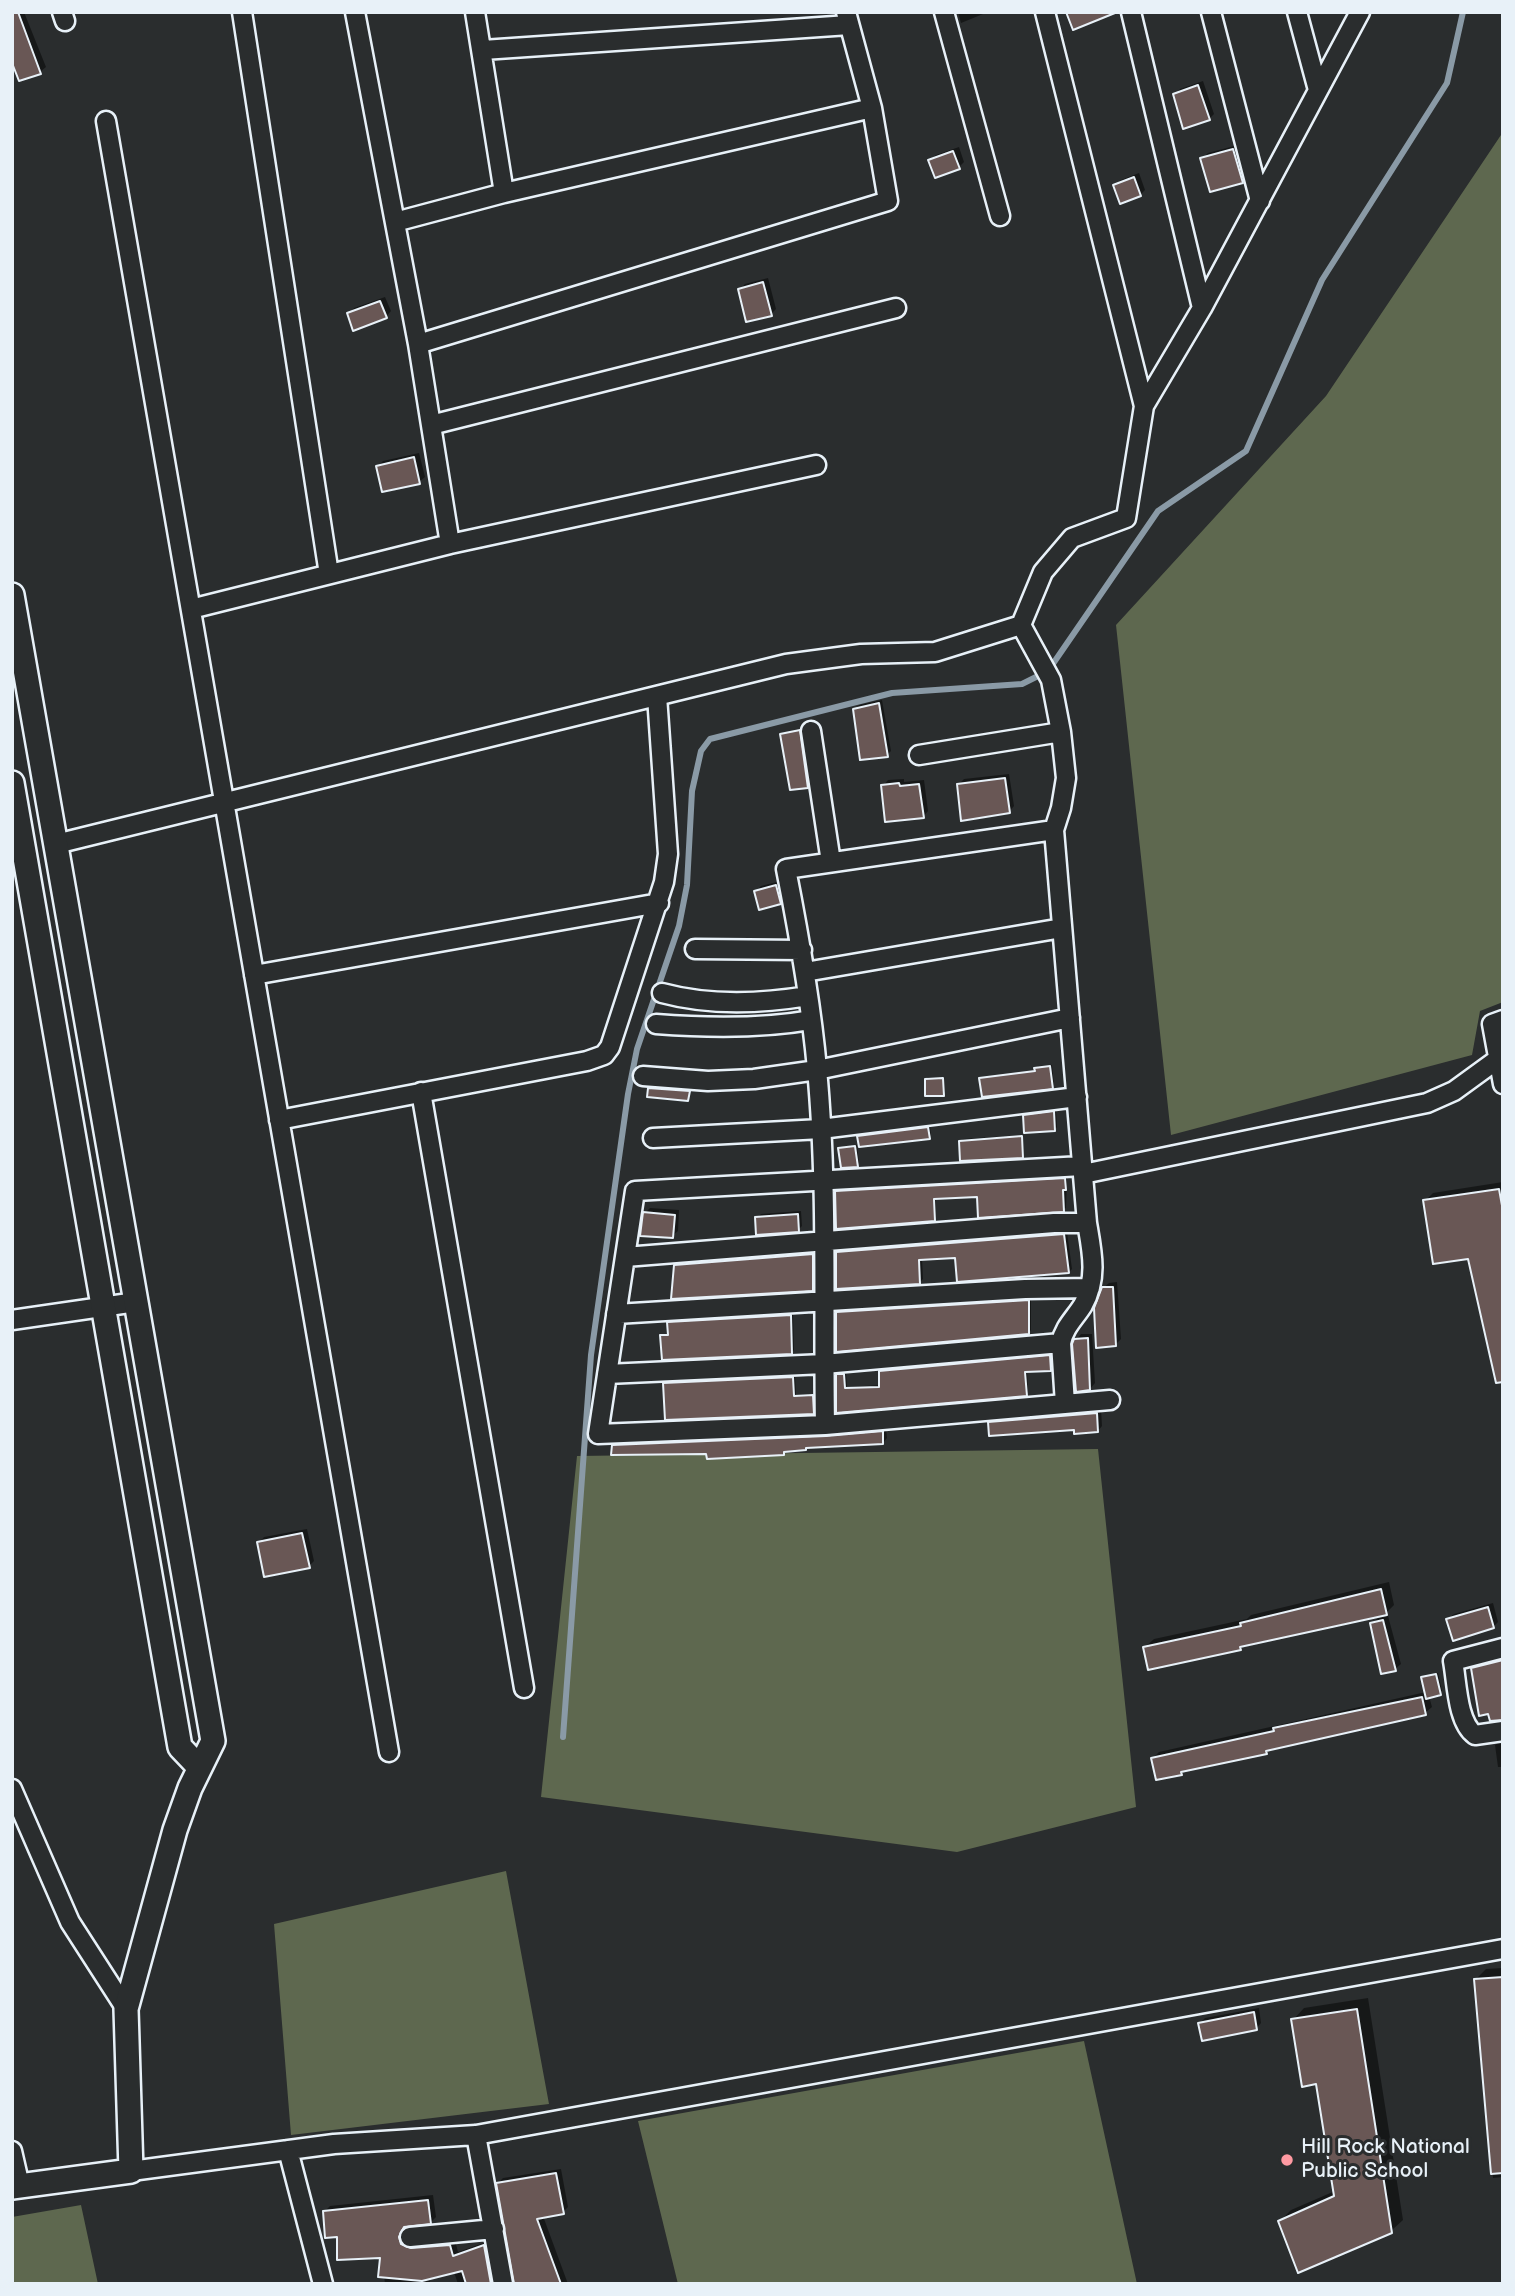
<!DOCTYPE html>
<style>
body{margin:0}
#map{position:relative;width:1515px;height:2296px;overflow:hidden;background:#2a2d2e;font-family:"Balsamiq Sans",sans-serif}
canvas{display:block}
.frame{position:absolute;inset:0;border:14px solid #e8f1f8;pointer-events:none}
</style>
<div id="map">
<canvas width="1515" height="2296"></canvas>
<div class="frame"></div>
</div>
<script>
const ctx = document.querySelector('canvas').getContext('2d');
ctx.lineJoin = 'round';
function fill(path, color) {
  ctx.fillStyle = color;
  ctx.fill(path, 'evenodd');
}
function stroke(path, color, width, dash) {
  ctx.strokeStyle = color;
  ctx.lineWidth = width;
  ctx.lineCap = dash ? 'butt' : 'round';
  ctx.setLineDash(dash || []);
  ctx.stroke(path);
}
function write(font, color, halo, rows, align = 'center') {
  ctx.font = font + ' "Balsamiq Sans",sans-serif';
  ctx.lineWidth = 6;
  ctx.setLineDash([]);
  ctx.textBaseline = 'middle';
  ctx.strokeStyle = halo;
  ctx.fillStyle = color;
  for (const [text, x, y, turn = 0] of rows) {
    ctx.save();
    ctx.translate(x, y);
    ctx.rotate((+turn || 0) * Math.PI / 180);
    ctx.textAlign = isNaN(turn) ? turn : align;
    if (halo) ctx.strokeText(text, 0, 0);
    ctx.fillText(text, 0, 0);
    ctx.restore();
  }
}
const green = new Path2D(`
 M1503 132V1002L1480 1011 1472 1055 1171 1135 1116 625 1326 396Z
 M1098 1449 1136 1807 957 1852 541 1797 577 1456Z
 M506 1871 549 2104 291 2135 274 1924Z
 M1084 2041 1137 2284H678L638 2121Z
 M81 2205 98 2284H12V2217Z`);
const shadow = new Path2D(`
 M24 12 46 67 40 72 20 79 15 65 12 66V16Z
 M958 12H988L961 23Z
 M1203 81 1214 114 1209 119 1175 95 1180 89Z
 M1238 145 1247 176 1242 181 1202 159 1208 153Z
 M959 147 964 162 959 167 930 160 936 155Z
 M1139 173 1145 190 1140 195 1115 185 1121 180Z
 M768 278 776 309 771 314 740 289 745 284Z
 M385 297 391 311 386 317 349 314 354 308Z
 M419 453 425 477 419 482 378 466 383 461Z
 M882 700 891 751 887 755 854 710 859 705Z
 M802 729 810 784 807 786 782 735Z
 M1009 774 1014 806 1009 812 959 784 964 779Z
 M904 779V782L924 780 928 811 923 817 883 786 888 780Z
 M781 881 786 897 780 902 756 891 761 886Z
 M1052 1065 1054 1085 1052 1087 981 1079 1036 1070 1038 1066Z
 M928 1077H944L945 1092 943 1094 926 1079Z
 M652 1086 691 1089 690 1097 688 1100 650 1089Z
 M1056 1110 1057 1127 1055 1130 1025 1116Z
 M930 1126 931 1135 929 1137 857 1145 859 1163 857 1165 840 1149 860 1144 859 1137 861 1134Z
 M1023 1135 1024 1154 1022 1156 960 1142 963 1139Z
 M1067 1177 1066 1208 1063 1210 979 1195 936 1197V1217L934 1219 837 1192 839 1190Z
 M1503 1182V1368L1470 1257 1425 1201 1433 1193Z
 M650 1208 679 1210 678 1231 672 1236 645 1213Z
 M801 1211 802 1226 798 1230 757 1218 761 1214Z
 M1067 1232 1072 1269 1069 1272 957 1256 922 1258 923 1279 920 1282 838 1252 841 1249Z
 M814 1252 815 1287 812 1289 675 1265 678 1263Z
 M1117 1282 1121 1339 1115 1345 1103 1288 1109 1283Z
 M1031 1299V1330L1029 1333 838 1313 840 1310Z
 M793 1313 794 1350 792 1352 664 1358 662 1336 669 1333V1323L671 1321Z
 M1081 1334H1092L1095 1383 1090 1389 1076 1340Z
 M1052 1354 1053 1367 1051 1369 1027 1370 1028 1392 1026 1394 838 1411V1375L840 1373 846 1372 847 1387 881 1385V1371L883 1369Z
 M795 1375 796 1395 815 1394V1410L813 1412 665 1383 667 1381Z
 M1101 1409 1102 1426 1098 1431 990 1423 994 1419Z
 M886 1428 887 1438 883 1443 808 1446 806 1448 787 1450 784 1453 708 1452 613 1446 618 1441Z
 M307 1529 314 1561 309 1566 259 1543 264 1537Z
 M1389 1582 1394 1605 1382 1617 1388 1616 1401 1664 1395 1669 1372 1624 1381 1614 1244 1644 1240 1648 1145 1647 1154 1639 1247 1619 1251 1615Z
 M1493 1603 1498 1622 1493 1627 1448 1619 1454 1614Z
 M1503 1658V1709L1473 1669 1477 1664Z
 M1438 1673 1442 1691 1429 1696 1432 1707 1425 1713 1269 1748 1266 1752 1185 1769 1181 1773 1153 1758 1159 1752 1426 1692 1423 1677Z
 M1503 1739V1767H1498L1495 1745Z
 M1503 1968V2177L1493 2178 1475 1980 1486 1969Z
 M1368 1998 1403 2220 1391 2231 1280 2221 1291 2210 1335 2191 1317 2082 1293 2020 1304 2008Z
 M1259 2008 1261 2023 1256 2029 1200 2023 1205 2018Z
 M561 2169 568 2207 563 2212 543 2216 568 2284H515L498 2183 503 2178Z
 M433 2195 436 2217 431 2222 406 2225 403 2231 406 2239 455 2240 458 2252 489 2241 498 2284H458L454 2272 430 2277V2284H385L382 2257 338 2235 325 2211 330 2206Z`);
const stream = new Path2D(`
 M563 1737 591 1355 628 1094 637 1049 679 926 687 885 692 791 701 751 710 739 892 693 1022 684 1048 671 1158 511 1246 451 1322 280 1447 83 1463 12`);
const building = new Path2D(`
 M12 12H18L41 74 19 81 12 63Z
 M1066 12H1115V13L1073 30Z
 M1198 85 1210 120 1183 129 1173 94Z
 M1233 149 1243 183 1210 192 1200 158Z
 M953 151 960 169 935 178 928 160Z
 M1134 177 1141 196 1120 204 1113 185Z
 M763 282 772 316 746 322 738 289Z
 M380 301 387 318 353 331 347 313Z
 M414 457 420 484 382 492 376 466Z
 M879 703 888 757 860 760 853 709Z
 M800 730 808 788 790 790 780 734Z
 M1005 778 1010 813 961 821 957 784Z
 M899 783 900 786 919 784 924 818 885 822 881 785Z
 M776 885 781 904 759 910 754 891Z
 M1050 1066 1053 1089 982 1097 979 1078 1035 1071 1034 1068Z
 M943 1078 944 1096H925V1079Z
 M648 1088 690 1091 688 1101 647 1097Z
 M1054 1111 1055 1131 1024 1133 1023 1115Z
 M928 1127 930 1139 859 1147 857 1136Z
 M1022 1136 1023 1158 960 1161 959 1141Z
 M855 1146 858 1167 841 1168 838 1148Z
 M1065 1178 1066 1190H1063L1064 1212 978 1218 977 1197 934 1199 935 1221 836 1229 835 1191Z
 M1499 1189 1503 1211V1382L1496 1383 1468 1259 1433 1264 1423 1200Z
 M643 1212 675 1215 673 1238 640 1236Z
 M798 1214 799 1232 756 1235 755 1217Z
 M1064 1234 1069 1273 957 1282 955 1258 919 1260 920 1284 836 1289V1252Z
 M813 1254V1291L671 1299 674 1265Z
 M1102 1287H1113L1116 1346 1096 1348 1094 1308Z
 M1029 1300V1334L836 1352V1312Z
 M791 1315 792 1354 662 1360 660 1335H668L667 1322Z
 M1088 1338 1090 1390 1076 1392 1072 1344 1074 1339Z
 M1050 1355 1051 1371 1025 1372 1027 1396 836 1413V1374H844L845 1388 879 1387V1371Z
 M793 1377 794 1396 813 1395 814 1414 665 1420 663 1383Z
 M1097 1413 1098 1432 1074 1434V1430L989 1436 988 1422Z
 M883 1431V1444L806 1448V1450L784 1452V1455L707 1459 706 1454 611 1455 612 1445 826 1436Z
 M302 1533 310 1568 264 1577 257 1542Z
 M1381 1589 1387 1615 1240 1647 1241 1650 1148 1670 1143 1647 1241 1626 1240 1623Z
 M1488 1607 1494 1628 1453 1641 1446 1619Z
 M1383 1620 1396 1671 1381 1674 1370 1623Z
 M1503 1660V1720L1490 1721 1488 1714 1479 1716 1471 1668Z
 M1436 1674 1441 1695 1426 1699 1421 1677Z
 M1422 1697 1426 1715 1266 1751 1267 1754 1181 1772 1182 1775 1156 1780 1151 1758 1274 1731 1273 1728Z
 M1503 1977V2173L1491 2174 1474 1979Z
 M1357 2009 1392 2233 1298 2273 1278 2221 1334 2196 1316 2084 1302 2087 1291 2019Z
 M1254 2012 1257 2030 1202 2041 1198 2023Z
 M556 2173 564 2214 537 2219 561 2284H514L496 2183Z
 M428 2200 431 2224 404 2227 399 2237 401 2244 411 2248 450 2245 453 2256 484 2245 491 2284H466L462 2271 422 2281 378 2277 380 2258 337 2260V2237L325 2238 323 2211Z`);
const minor = new Path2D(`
 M62 12 65 21
 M242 12 329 574
 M355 12 418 344 450 544
 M475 12 504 193
 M944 12 1000 216
 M1045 12 1144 406
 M1131 12 1202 308
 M1211 12 1260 201
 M1297 12 1318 90
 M483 50 849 25
 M106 121 389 1752
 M395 222 504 193 872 108
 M418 344 888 201 872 108 846 12
 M431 425 896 308
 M191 609 450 544 816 465
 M1021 625 1051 680 1061 732 1066 778 1061 808 1054 830 1087 1223C1092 1252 1098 1278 1083 1305 1075 1318 1064 1327 1061 1343L1065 1404
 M811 731 831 862
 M919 755 1061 732
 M56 844 786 664 861 654 935 652 1021 625 1043 572 1072 538 1126 518 1144 406 1202 308 1360 12
 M695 949 802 950
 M805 972 1062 928
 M254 975 659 903
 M662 993C710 1006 759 1004 808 996
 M1503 1020 1492 1024 1503 1084
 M656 1024C708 1028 760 1029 811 1020
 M643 1076 708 1081 754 1079 817 1070 1070 1018
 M421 1092 524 1688
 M279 1120 587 1061 604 1055 610 1047 664 882 668 854 657 696
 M653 1138 821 1129 1077 1097
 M1082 1166 635 1191 598 1434 825 1425 1110 1400
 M1083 1174 1427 1103 1454 1091 1498 1059
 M625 1257 1054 1223H1087
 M616 1314 1025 1289 1090 1288
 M12 1320 136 1302
 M607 1374 824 1364 1061 1343
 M825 1425C823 1307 828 1187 817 1069 811 1001 799 935 786 869L1054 830
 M1503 1648 1453 1661C1457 1682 1457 1722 1475 1735L1503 1731
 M12 1789 70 1922 126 2009
 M476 2135 503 2284
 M288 2150 323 2284
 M12 2151 20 2186
 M131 2171 334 2144 476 2135 1503 1949
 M410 2237 494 2229`);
const tertiary = new Path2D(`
 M12 595 213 1741 190 1788 175 1830 126 2009 131 2171 12 2187
 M12 783 180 1747 199 1767`);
const markers = [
 [1287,2160,7,"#ff9aa2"]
];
const poiNames = [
 ["Hill Rock National",1301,2148],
 ["Public School",1301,2172]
];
fill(green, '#5e684f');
fill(shadow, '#0007');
stroke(stream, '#8a9aa6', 6);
fill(building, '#695755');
stroke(building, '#e8f1f8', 2);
stroke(minor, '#e8f1f8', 23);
stroke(tertiary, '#e8f1f8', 28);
stroke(minor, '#2a2d2e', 18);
stroke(tertiary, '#2a2d2e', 23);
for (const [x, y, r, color] of markers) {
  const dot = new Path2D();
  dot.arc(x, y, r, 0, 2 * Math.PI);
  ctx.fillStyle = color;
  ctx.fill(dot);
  stroke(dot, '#2a2d2e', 2.5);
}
write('21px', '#e8f1f8', '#2a2d2e', poiNames, 'left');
</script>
